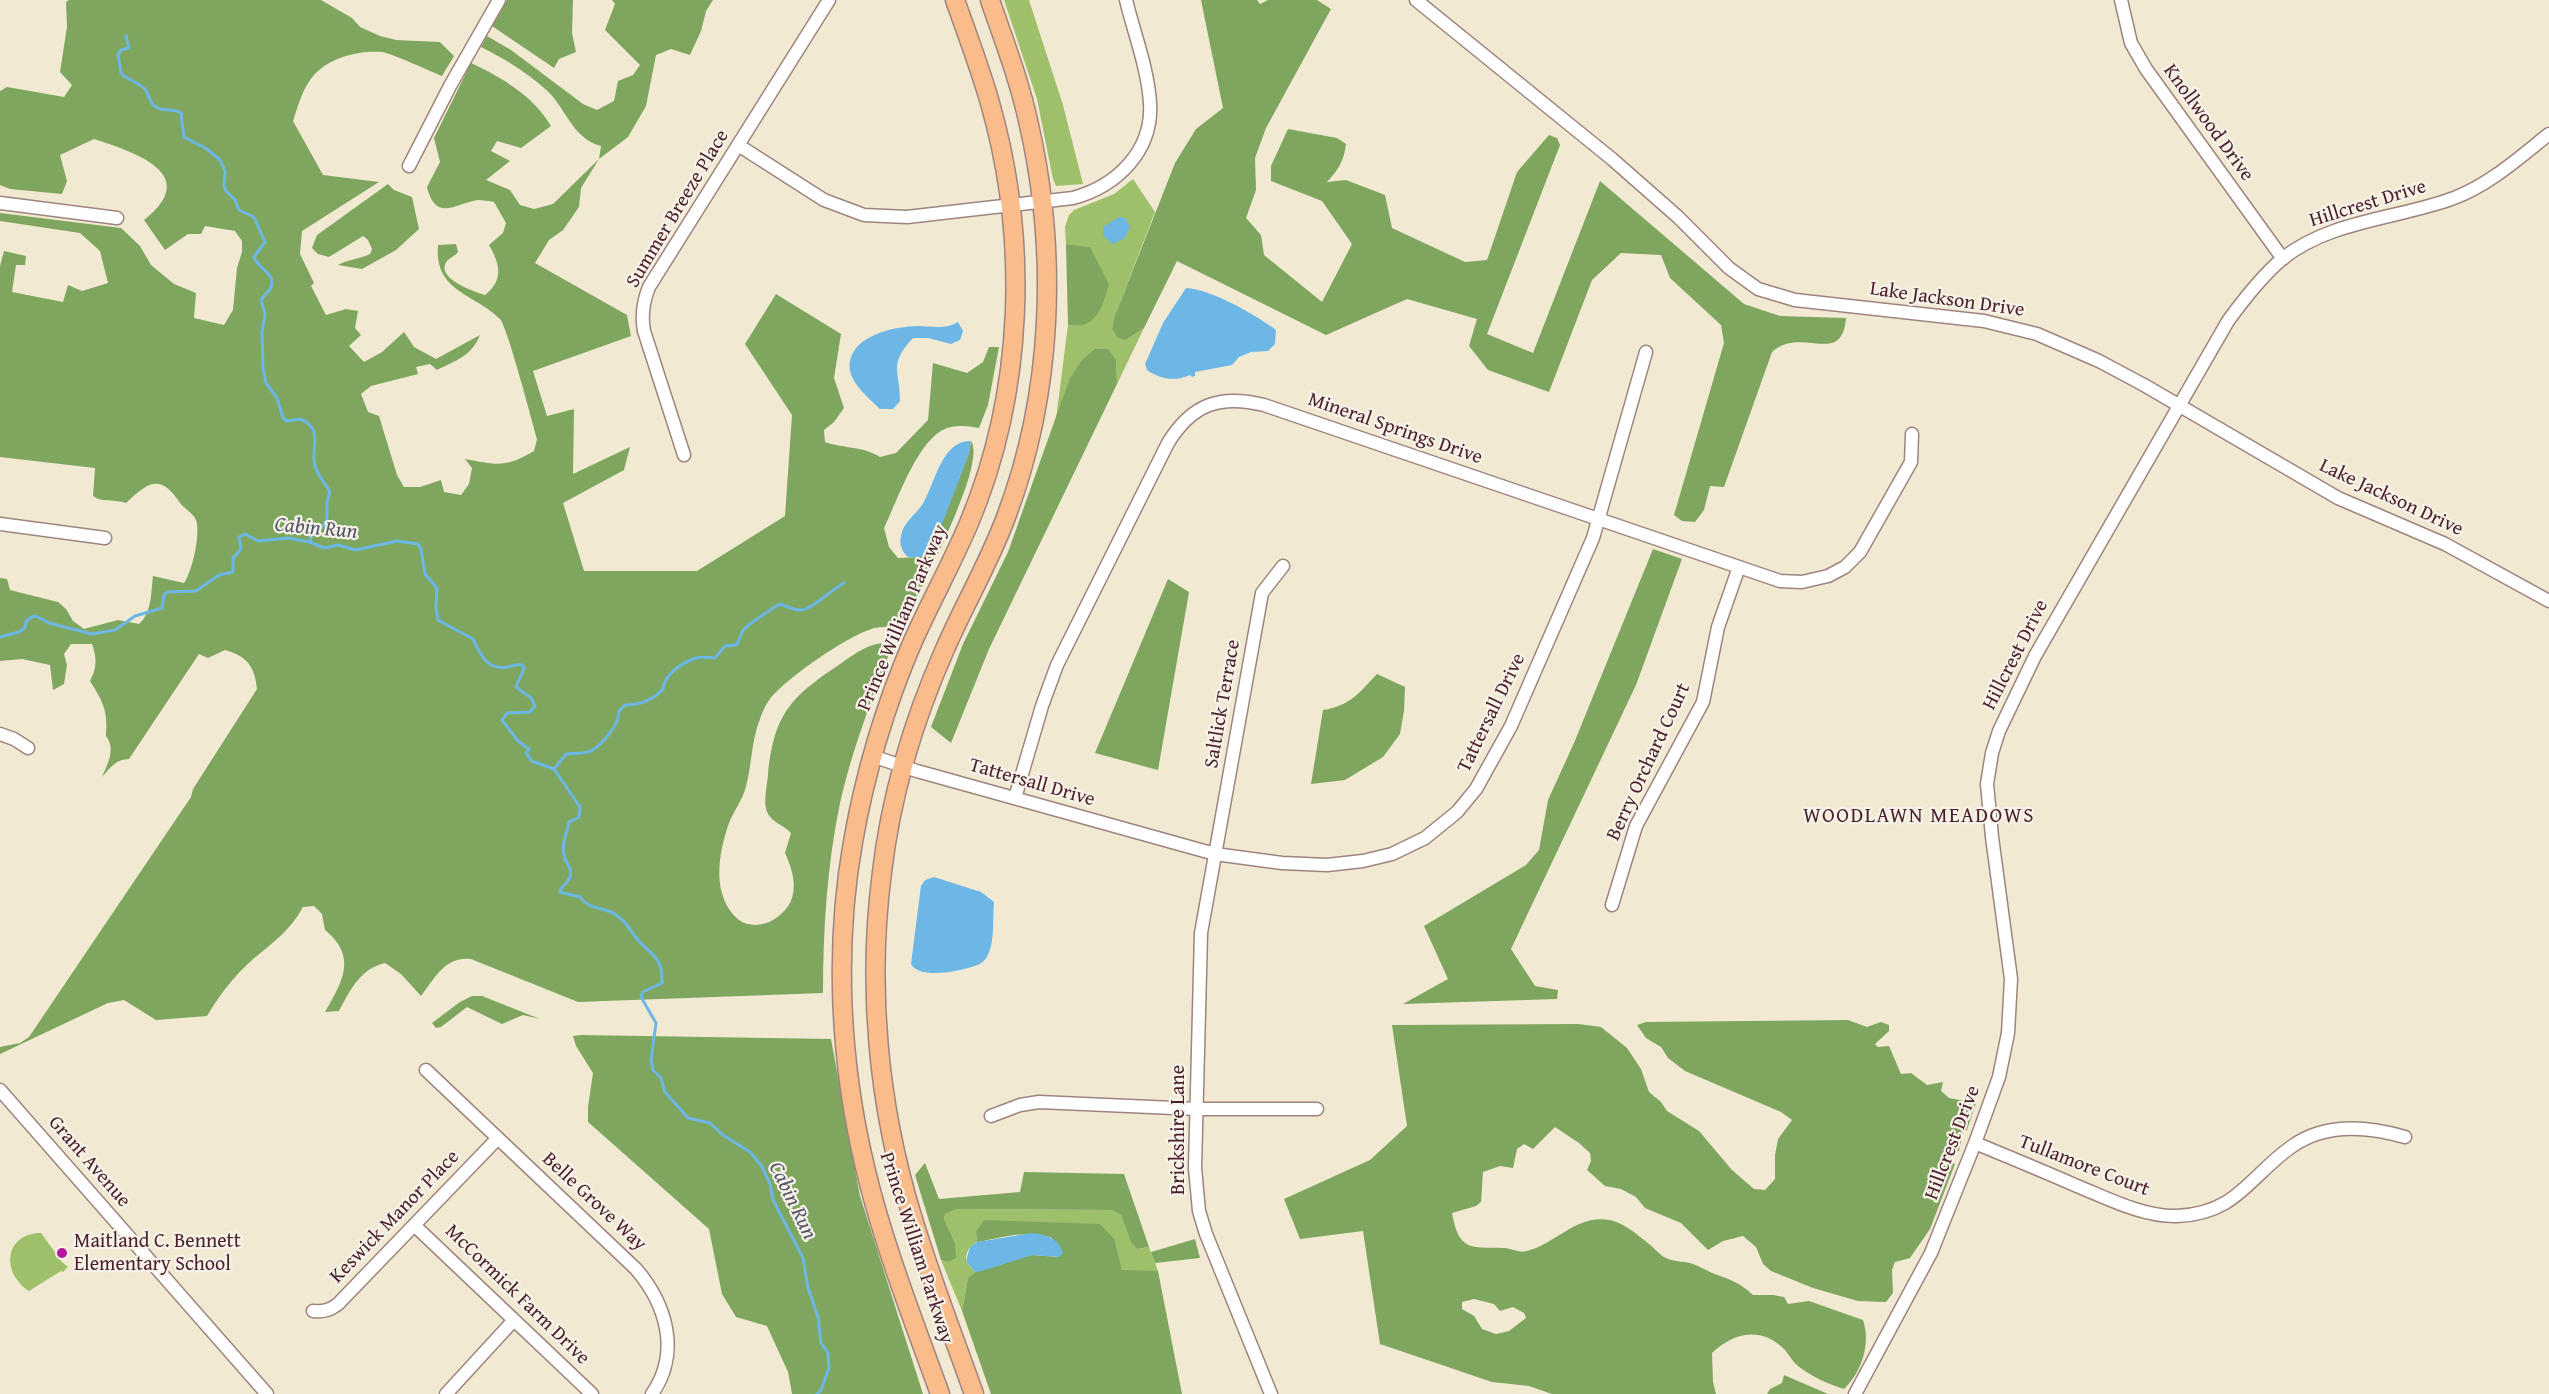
<!DOCTYPE html>
<style>
body{margin:0}
canvas{display:block;background:#f2e9d3}
</style>
<canvas width="2549" height="1394"></canvas>
<script>
const ctx = document.querySelector('canvas').getContext('2d');
ctx.lineJoin = 'round';
function fill(path, color) {
  ctx.fillStyle = color;
  ctx.fill(path, 'evenodd');
}
function stroke(path, color, width, dash) {
  ctx.strokeStyle = color;
  ctx.lineWidth = width;
  ctx.lineCap = dash ? 'butt' : 'round';
  ctx.setLineDash(dash || []);
  ctx.stroke(path);
}
function write(font, color, halo, rows, align = 'center') {
  ctx.font = font + ' "Gentium Book Plus",serif';
  ctx.lineWidth = 4.5;
  ctx.setLineDash([]);
  ctx.textBaseline = 'middle';
  ctx.strokeStyle = halo;
  ctx.fillStyle = color;
  for (const [text, x, y, turn = 0] of rows) {
    ctx.save();
    ctx.translate(x, y);
    ctx.rotate((+turn || 0) * Math.PI / 180);
    ctx.textAlign = isNaN(turn) ? turn : align;
    if (halo) ctx.strokeText(text, 0, 0);
    ctx.fillText(text, 0, 0);
    ctx.restore();
  }
}
const green = new Path2D(`
 M1004 0H1029L1063 105 1083 184 1056 186 1053 179 1037 99Z
 M1133 179 1155 212 1114 318 1112 329 1126 340 1144 328 1117 384 1116 360 1069 380 1056 419 1068 325 1078 326 1090 247 1066 244 1065 227 1069 215 1074 210 1114 194Z
 M957 1209 1111 1210 1121 1215 1131 1243 1137 1249 1149 1247 1158 1271H1122L1115 1240 976 1232 977 1242C969 1247 966 1251 966 1261L975 1272 968 1278 962 1311 941 1260 948 1262 955 1243 944 1219 945 1214Z
 M41 1233 62 1262 68 1267 63 1272 61 1271 29 1291C0 1272 5 1233 41 1233Z`);
const forest = new Path2D(`
 M69 0H321L352 18 360 27 380 36 396 40 440 42 454 56 442 76C429 71 394 54 382 52 359 50 330 57 314 75 303 87 298 106 293 121L323 175 379 182 302 231 300 254 314 283 311 286 326 315 346 309 358 311 355 328 361 335 349 346 364 362 382 352 404 332 414 347 436 359 480 335C472 356 455 361 437 370L430 364 416 367 418 374 371 386 361 394 368 412 379 416 397 475 404 487H420L441 480 444 492 461 495 469 484 472 468 465 459C497 465 505 468 534 451L537 439C532 421 507 326 500 319 474 293 434 292 438 245L456 244 458 252C455 256 449 258 447 261 434 278 475 292 485 295 504 280 500 264 489 245L503 233 506 223 494 202C489 201 483 200 478 200 456 203 436 223 427 187L440 162 434 138 471 63C503 78 533 96 551 126L521 148 497 141 491 151 510 161 486 180 510 190 520 205 534 209 553 204 599 159 601 146C571 138 566 106 544 88 525 71 503 58 481 47L487 36 511 50 583 104 597 110 614 101 618 81 633 75 640 65 605 30 615 4 612 0H713L706 11 701 31 690 55 671 49 656 55 646 106 628 137 599 159 581 188 579 207 563 230 549 240 535 263 627 315 631 336 533 371 547 416 574 409 573 474 630 447 624 470 563 503 584 571H697L785 516 792 415 745 344 776 294 841 334 834 378 844 408 834 422 824 430 825 442C845 449 863 446 880 457L896 453 928 420 933 363 967 373 983 362 989 347H999L988 405 979 428C968 426 959 425 947 428 918 438 897 501 884 528L889 547 898 558 920 557 932 548 969 453 971 441C988 465 915 598 902 629 893 627 884 626 875 628 851 633 785 679 770 699 766 704 762 713 760 719 751 741 752 767 745 790 741 802 733 812 729 823 718 854 711 897 739 920 748 927 764 926 773 920 800 904 797 879 785 853L791 833C784 825 772 823 767 812 763 801 767 787 768 775 774 712 792 696 843 662 856 653 869 643 885 643L889 651 887 660C869 706 851 754 840 803 827 865 823 931 823 993L578 1002 471 959C445 956 435 978 421 996L401 974 385 963C360 969 350 990 339 1011L325 1012C342 982 358 957 325 930L322 914 314 906 303 907C290 931 271 944 251 961 233 977 219 996 207 1016L156 1020 124 1000 108 1003 0 1054V1047L20 1043 29 1037 191 797 193 789 257 689C255 667 247 656 225 650L208 658 199 654 129 759C116 759 110 768 102 777 108 763 116 749 106 736 108 710 103 702 90 681 97 668 97 658 92 644H71L64 654 67 665 64 684 53 690 50 665 22 659 0 661V578L7 579 10 590 58 602 66 609 73 621 84 629 118 620 139 624C152 613 151 592 153 576L184 583C192 572 201 534 196 520 193 513 185 509 180 503 161 474 149 481 126 503 115 499 102 503 93 496L95 468 0 457V266L4 251 26 256 25 265H16L12 292 63 302 68 285 82 291 108 283 100 251 80 233 0 221V213L121 228 140 246 151 265 174 284 196 293 194 318 224 325 233 310 237 268 242 252V241L235 231 205 226 201 234H188L165 250 144 220C203 174 134 152 94 139L60 155 67 181 62 194 10 189 0 185V91L7 87 64 97 72 85 60 72 67 27 66 2Z
 M507 0H573L572 33 576 52 559 59 554 68 492 26Z
 M1201 0H1257L1260 4 1268 0H1317L1331 9 1266 128 1255 158 1256 190 1246 218 1261 235 1264 255 1322 302 1352 244 1322 201 1271 181V166L1288 129 1337 138 1346 144C1344 161 1338 170 1327 182L1346 180 1385 195 1392 228 1465 262 1487 260 1517 172 1549 135 1557 138 1560 145 1487 334 1533 353 1600 181 1744 304 1780 316 1846 318C1842 368 1801 325 1772 352L1724 487 1710 486 1704 510 1695 522 1682 521 1674 515 1724 343 1721 325 1670 278 1661 255 1621 253 1592 280 1549 392 1488 370 1469 346 1477 319 1407 299 1326 335 1177 261 1144 328 1126 340 1118 338 1112 329 1114 318 1175 163 1196 129 1223 108Z
 M388 184 394 190 412 197 419 229 396 250 362 269 338 265C349 259 360 259 370 254L372 249 368 240 363 236 329 257 318 254 312 248 317 235Z
 M1066 244 1090 247 1109 284C1102 307 1097 330 1068 325Z
 M1095 349H1108L1116 360 1117 384 989 649 951 743 931 727 963 644 1008 552 1069 380 1082 360Z
 M1653 549 1682 559 1636 685 1511 949 1535 986 1558 990 1557 999 1403 1004 1448 979 1424 926 1526 865 1539 850 1548 800 1574 743Z
 M1168 579 1189 592 1158 770 1095 753Z
 M1377 674 1405 687 1404 711 1400 734 1383 757 1345 780 1311 784 1323 710C1350 706 1359 693 1377 674Z
 M472 996H482L540 1019 523 1015 502 1024 467 1007 441 1027 436 1028 432 1023 460 1002Z
 M1848 1020 1867 1027 1881 1022 1889 1025V1031L1875 1044 1878 1047 1889 1046 1901 1074 1911 1073 1927 1085 1943 1082 1941 1091 1949 1098 1976 1103 1967 1130 1959 1135 1961 1142 1959 1151 1951 1153 1949 1161 1955 1164 1930 1229 1910 1258 1895 1262 1892 1270 1893 1293 1886 1302 1858 1301 1813 1288 1771 1271 1763 1264 1756 1247 1743 1236 1723 1241 1708 1250 1681 1223 1645 1208 1636 1197 1621 1189 1605 1186 1587 1170 1591 1161 1590 1153 1579 1143 1555 1127 1533 1149 1524 1144 1517 1149 1513 1168 1500 1166 1483 1172 1481 1202 1476 1206 1452 1213C1459 1252 1471 1247 1504 1248 1514 1249 1520 1254 1530 1250 1559 1241 1577 1214 1610 1220 1624 1223 1638 1235 1649 1244 1655 1248 1659 1255 1666 1258 1674 1262 1684 1261 1693 1264 1699 1266 1704 1269 1710 1272 1729 1280 1737 1280 1753 1295H1773L1784 1297 1788 1304 1809 1301 1863 1320C1871 1343 1862 1372 1844 1389 1828 1384 1812 1377 1798 1366 1792 1361 1789 1354 1783 1348 1760 1326 1733 1333 1712 1353L1713 1382 1716 1394H1552L1529 1386 1492 1382 1380 1344 1363 1231 1300 1239 1284 1199 1370 1160 1407 1126 1392 1025 1578 1024 1601 1027 1627 1048 1641 1069 1649 1092 1661 1102 1667 1111 1699 1131 1732 1170 1754 1189 1765 1190 1775 1179V1155L1778 1139 1792 1120 1781 1112 1685 1071 1668 1058 1661 1047 1646 1038 1637 1025 1646 1022ZM1474 1299 1494 1304 1500 1311 1513 1307 1524 1313 1526 1318 1509 1331 1496 1334 1482 1329 1474 1316 1462 1309V1302Z
 M581 1035 831 1039 860 1196 923 1394H792L788 1372 767 1326 736 1317 722 1294 709 1229 588 1122V1107L593 1073 576 1046 573 1036Z
 M925 1163 939 1199 1020 1192 1024 1172 1124 1174 1149 1247 1137 1249 1131 1243 1121 1215 1111 1210 957 1209 945 1214 944 1219 955 1243 956 1258 948 1262 941 1260 915 1175Z
 M984 1220 1100 1224 1115 1240 1122 1270 1158 1271 1182 1394H991L962 1311 968 1278 975 1272 1032 1255 1059 1257 1052 1238C1029 1228 1001 1238 977 1242L976 1232Z
 M1195 1239 1200 1258 1155 1263 1151 1252Z
 M1784 1375 1828 1394H1767L1770 1389 1782 1383Z`);
const water = new Path2D(`
 M1119 217 1125 218 1130 227 1124 239 1112 244 1103 235V227Z
 M1186 288C1211 289 1256 315 1276 330L1275 344 1268 351 1251 352 1239 357 1232 365 1195 372V376L1192 377 1190 375C1174 382 1160 379 1147 370L1145 364 1163 323Z
 M958 322 963 331 960 340 951 344 928 338H913C888 365 900 369 900 401L893 409H880C865 394 839 375 854 351 866 333 895 327 917 326 931 326 945 330 958 322Z
 M971 441 969 453 933 548 920 557H908C902 552 899 544 901 536 903 523 915 515 922 505 935 485 941 440 971 441Z
 M934 877 981 892 994 902C992 919 997 954 980 964 965 970 920 981 911 964L921 886 925 880Z
 M1032 1233C1046 1235 1059 1238 1063 1253L1059 1257 1032 1255 982 1271 975 1272 966 1261 970 1247 977 1242Z`);
const stream = new Path2D(`
 M126 36 129 48 121 50 118 55 121 73C127 80 138 82 145 89 150 96 149 104 158 108 166 112 173 108 181 113L184 137 207 149 220 160 225 171 224 185 226 191 235 200 239 210 254 217 265 242 254 257C257 268 276 273 271 287 269 292 264 295 261 300L265 314 262 332 263 368 266 383 277 398 283 418 287 421 300 419C325 429 310 449 315 466 318 476 325 483 330 492L327 502V518L324 525 311 536 310 542
 M0 637 19 632 25 628C25 621 29 617 36 616L49 623 92 634 115 630 135 616 162 608 164 595 167 592 196 591 219 575 233 572V558L241 549 239 537 245 534 258 541 288 538 310 542 324 548 338 545 356 550 397 541 418 544 421 549 425 574 437 588 436 607 438 620 473 639C480 654 487 671 508 667 514 665 516 664 522 665L524 668 516 687 531 698 535 706 530 712 507 713 502 720 518 741 529 749 526 753 532 761 554 769 580 807 579 817 569 822C567 833 561 844 564 855 565 864 573 867 570 877 568 884 561 885 560 892L580 897C588 909 601 907 613 913 628 922 628 929 638 940 652 956 663 957 662 983L643 992 641 997 656 1023 651 1060 653 1070 661 1078 665 1092 688 1118 710 1123 723 1135 750 1152 761 1165 770 1184 773 1200 803 1258 808 1288 818 1317 821 1343 828 1353 829 1368 821 1390 817 1394
 M554 769 566 754C574 753 585 754 591 751 603 744 619 725 619 711L625 705C640 705 653 700 663 689 664 674 682 663 696 658 701 656 709 658 715 658L725 646 736 645C740 640 740 637 742 632 744 627 774 607 780 604 786 606 793 610 799 610 811 611 832 589 844 583`);
const minor = new Path2D(`
 M1416 0 1612 159 1678 217 1729 268 1758 289 1795 300 1984 321 2037 334 2099 361 2144 385 2338 498 2445 544 2549 601
 M2121 0 2131 43 2146 69 2283 259
 M738 145 824 200 864 215 907 217 1073 198C1117 186 1153 151 1150 103 1148 69 1134 33 1126 0
 M409 166 450 86 499 0
 M0 203 117 218
 M684 455 644 331C641 315 643 302 649 287L829 0
 M0 524 105 538
 M0 734 14 739 28 748
 M872 756 917 771 1215 854 1282 863 1327 865 1363 861 1392 854 1425 838 1457 812 1476 789 1511 726 1593 538 1646 352
 M1015 798 1042 706 1057 665 1168 443C1192 404 1220 394 1264 405L1780 581 1802 582 1828 576 1845 567 1860 552 1911 462 1912 434
 M1612 905 1636 826 1703 702 1718 627 1739 567
 M426 1070 636 1269C666 1304 681 1352 652 1394
 M0 1090 267 1394
 M991 1116 1020 1105 1039 1102 1196 1109H1317
 M1975 1143C2009 1157 2043 1171 2077 1186 2107 1198 2143 1217 2177 1216 2236 1214 2249 1177 2291 1147 2324 1123 2367 1126 2405 1137
 M414 1225 592 1394
 M313 1311C324 1312 330 1310 338 1304L498 1138
 M446 1394 514 1320
 M1271 1394 1206 1234 1199 1211 1195 1168 1201 933 1262 593 1283 566
 M1855 1394 1931 1253 1975 1143 1999 1077 2008 1033 2011 979 1992 837 1987 784 1992 753 1999 731 2035 656 2228 321C2244 299 2261 277 2282 259 2330 220 2398 219 2454 198 2489 185 2520 157 2549 134`);
const highway = new Path2D(`
 M940 1394C913 1319 883 1244 865 1167 840 1063 834 948 853 842 865 773 885 706 913 641 931 601 952 563 969 523 1024 392 1029 240 990 103 980 68 967 34 955 0
 M974 1394C953 1335 930 1276 912 1216 878 1105 867 987 882 872 891 795 914 719 945 649 964 605 989 563 1006 517 1053 393 1058 253 1029 125 1020 82 1004 41 990 0`);
const markers = [
 [62,1253,6,"#b5179e"]
];
const streetNames = [
 ["Knollwood Drive",2208,123,54],
 ["Hillcrest Drive",2368,204,-17],
 ["Summer Breeze Place",678,209,-59],
 ["Lake Jackson Drive",1947,300,8],
 ["Mineral Springs Drive",1395,429,19],
 ["Lake Jackson Drive",2391,498,25],
 ["Prince William Parkway",903,618,-67],
 ["Hillcrest Drive",2016,655,-63],
 ["Saltlick Terrace",1223,704,-80],
 ["Tattersall Drive",1492,713,-64],
 ["Berry Orchard Court",1649,762,-65],
 ["Tattersall Drive",1032,783,16],
 ["Brickshire Lane",1179,1130,-90],
 ["Hillcrest Drive",1953,1143,-69],
 ["Grant Avenue",89,1162,49],
 ["Tullamore Court",2084,1166,21],
 ["Belle Grove Way",594,1202,43],
 ["Keswick Manor Place",395,1217,-46],
 ["Prince William Parkway",916,1248,72],
 ["McCormick Farm Drive",517,1295,44]
];
const poiNames = [
 ["Maitland C. Bennett",74,1242],
 ["Elementary School",74,1265]
];
const waterNames = [
 ["Cabin Run",316,529,5],
 ["Cabin Run",792,1201,64]
];
const neighbourhoodNames = [
 ["WOODLAWN MEADOWS",1919,817]
];
fill(green, '#9ec06a');
fill(forest, '#7ea65e');
fill(water, '#6db7e6');
stroke(stream, '#6db7e6', 3);
stroke(minor, '#9e847f', 15);
stroke(highway, '#9e847f', 21);
stroke(minor, '#fff', 12);
stroke(highway, '#fabc8b', 18);
for (const [x, y, r, color] of markers) {
  const dot = new Path2D();
  dot.arc(x, y, r, 0, 2 * Math.PI);
  ctx.fillStyle = color;
  ctx.fill(dot);
  stroke(dot, '#f7f3e8', 2);
}
write('20px', '#4a1f2b', '#f7f3e8', streetNames);
write('20px', '#4a1f2b', '#f7f3e8', poiNames, 'left');
write('italic 21px', '#56546c', '#f7f3e8', waterNames);
ctx.letterSpacing = '1.5px';
write('21px', '#4a1f2b', '#f7f3e8', neighbourhoodNames);
ctx.letterSpacing = '0px';
</script>
